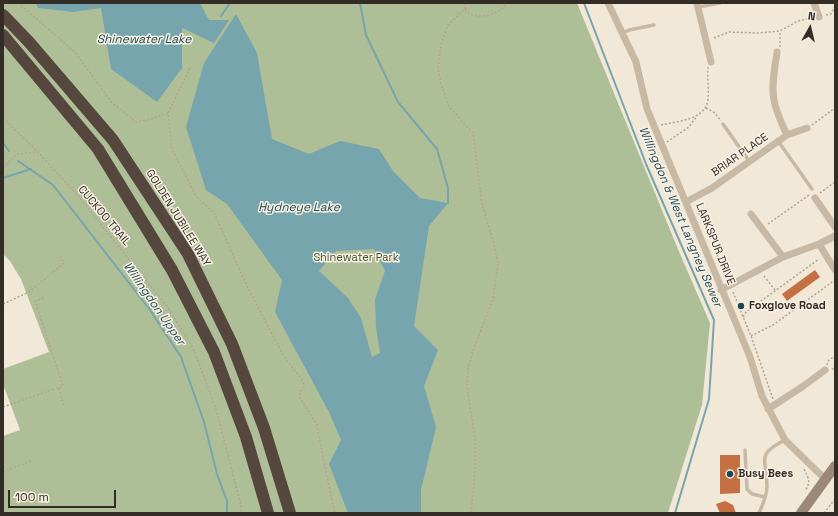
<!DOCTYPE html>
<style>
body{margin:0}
#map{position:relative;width:838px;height:516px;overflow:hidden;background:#f1e8d8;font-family:"Space Grotesk",sans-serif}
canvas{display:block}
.frame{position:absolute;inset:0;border:4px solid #342c26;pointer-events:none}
.north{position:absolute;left:790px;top:8px;width:40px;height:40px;-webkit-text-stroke:3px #f9f1e4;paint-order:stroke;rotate:8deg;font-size:11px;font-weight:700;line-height:16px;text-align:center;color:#342c26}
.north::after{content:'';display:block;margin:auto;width:14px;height:18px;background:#342c26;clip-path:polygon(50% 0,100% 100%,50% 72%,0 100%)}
.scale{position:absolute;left:8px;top:490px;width:108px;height:18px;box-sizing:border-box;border:2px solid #342c26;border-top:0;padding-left:5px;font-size:12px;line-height:14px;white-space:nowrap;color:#342c26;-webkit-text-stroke:3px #f9f1e4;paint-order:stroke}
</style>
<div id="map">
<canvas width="838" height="516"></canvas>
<div class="frame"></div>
<div class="north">N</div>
<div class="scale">100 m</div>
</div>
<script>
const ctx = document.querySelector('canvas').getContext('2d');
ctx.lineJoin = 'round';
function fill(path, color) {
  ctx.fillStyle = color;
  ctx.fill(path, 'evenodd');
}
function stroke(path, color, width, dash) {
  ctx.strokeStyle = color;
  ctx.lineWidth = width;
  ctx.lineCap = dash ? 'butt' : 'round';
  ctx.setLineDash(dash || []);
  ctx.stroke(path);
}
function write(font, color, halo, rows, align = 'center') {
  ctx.font = font + ' "Space Grotesk",sans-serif';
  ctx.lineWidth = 3;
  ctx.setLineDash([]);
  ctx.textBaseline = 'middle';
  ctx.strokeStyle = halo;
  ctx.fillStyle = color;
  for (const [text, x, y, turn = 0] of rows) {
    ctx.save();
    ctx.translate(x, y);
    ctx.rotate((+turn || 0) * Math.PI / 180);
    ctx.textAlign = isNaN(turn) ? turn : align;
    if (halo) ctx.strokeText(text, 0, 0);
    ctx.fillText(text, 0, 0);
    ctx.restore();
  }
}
const green = new Path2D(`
 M3 3H577L680 254 710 323 702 405 668 513H3V436L20 430 3 384V369L49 352 21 279 10 261 3 254Z`);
const water = new Path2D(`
 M36 3H200L209 20H229L214 43 182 28V68L157 102 111 69 101 8 73 12 38 8Z
 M236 14 257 53 272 139 309 154 340 141 379 149 393 171 420 198 448 203 429 226 414 326 438 350 424 386 436 427 421 490V513H348L329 464 341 440 329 412 275 312 282 280 227 204 206 190 186 127 204 63ZM374 249 385 271 375 299 376 328 380 353 372 357 361 318 348 298 319 271 336 251Z`);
const stream = new Path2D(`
 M360 3 366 35 398 102 437 149 448 188V203
 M584 3 646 164 714 320 709 399 675 513
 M221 16 230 3
 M3 143 9 151
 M18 161 53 185 150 310 181 357 204 422 217 474 227 501V513
 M3 178 31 169`);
const building = new Path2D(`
 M815 270 820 277 787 301 782 294Z
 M720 455H740V493L720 494Z
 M725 501 733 505 736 513H720L716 504Z`);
const path = new Path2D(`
 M18 3 75 52 112 103 136 122 151 119 168 113 172 149 196 196 214 213 247 286 284 357 303 381 304 387 300 392V398L317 425 325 468 335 513
 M466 3 465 9 448 25 441 44 438 68 441 84 448 105 473 133 482 204 494 244 498 264 493 299 474 348 468 367 467 387 475 438V472L471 513
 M465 9C468 13 473 16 478 16 487 17 504 11 506 3
 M826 15 831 14 835 6
 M714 38 729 32 758 33 780 31 798 21 812 18
 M780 47V31
 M706 108 715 113 721 121
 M168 113 191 66
 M3 118 38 152 78 196 166 305 193 348 215 406 241 505V513
 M661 125C678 121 707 120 708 98 709 88 707 77 708 67
 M812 125 835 108
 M667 142 689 127 697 116
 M3 168 17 154 38 152
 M820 193 835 182
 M696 205 699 215
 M768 224 809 195
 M712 244 728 279
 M764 276 775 290
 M733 292 751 336 773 399
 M3 304 29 292 64 263 59 255
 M743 317 746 312 819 259
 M751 336 773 325 835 280
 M827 365 828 361 835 356
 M832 368 835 372
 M59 388 64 407
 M3 407 63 386 35 301 44 298
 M804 469C809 479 811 482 805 491
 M3 472 31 461
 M824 513 835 499`);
const lane = new Path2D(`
 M698 7 720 3
 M623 33 629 30 654 25
 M723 124 749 161
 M778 141 812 189
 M745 450 747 489 752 494 765 497
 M759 513C763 504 767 496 767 486 767 459 755 455 785 440`);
const street = new Path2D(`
 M608 3 636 62 647 109 750 357 762 396 785 440 825 479
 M697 3 711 62
 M814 3 819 17
 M777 52C775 67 771 85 774 100 776 112 782 124 787 135
 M815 198 835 227
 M686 202 712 188 787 135 807 128
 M751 214 783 257
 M819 244 835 270
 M721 290 783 257 819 244 835 236
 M768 409 802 387 825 370`);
const secondary = new Path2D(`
 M801 513 835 466`);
const highway = new Path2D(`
 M3 15 29 42 113 140 188 254 232 344 264 428 290 513
 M3 35 98 149 172 270 214 352 246 437 268 513`);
const markers = [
 [741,306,4,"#1c4a54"],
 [730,474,4,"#1c4a54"]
];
const streetNames = [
 ["BRIAR PLACE",740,155,-35],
 ["CUCKOO TRAIL",104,216,50],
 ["GOLDEN JUBILEE WAY",178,218,58],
 ["LARKSPUR DRIVE",715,244,68]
];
const parkNames = [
 ["Shinewater Park",356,258]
];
const poiNames = [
 ["Foxglove Road",749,306],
 ["Busy Bees",738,474]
];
const waterNames = [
 ["Shinewater Lake",144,40],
 ["Hydneye Lake",299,208],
 ["Willingdon & West Langney Sewer",680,217,67],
 ["Willingdon Upper",154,304,55]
];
fill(green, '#aebf98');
fill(water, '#77a5ad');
stroke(stream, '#77a5ad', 2);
fill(building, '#c47042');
stroke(path, '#b4a38f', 1.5, [2, 2]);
stroke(lane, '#c8b9a4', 3.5);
stroke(street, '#c8b9a4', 7);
stroke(secondary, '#9c8876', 10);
stroke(highway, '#55473d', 12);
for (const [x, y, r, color] of markers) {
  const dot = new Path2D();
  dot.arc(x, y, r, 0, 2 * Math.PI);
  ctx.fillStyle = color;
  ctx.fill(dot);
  stroke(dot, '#f9f1e4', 1.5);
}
write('11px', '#342c26', '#f9f1e4', streetNames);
write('11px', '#3f522a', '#f9f1e4', parkNames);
write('bold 11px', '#342c26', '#f9f1e4', poiNames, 'left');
write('italic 12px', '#1c4a54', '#f9f1e4', waterNames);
</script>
